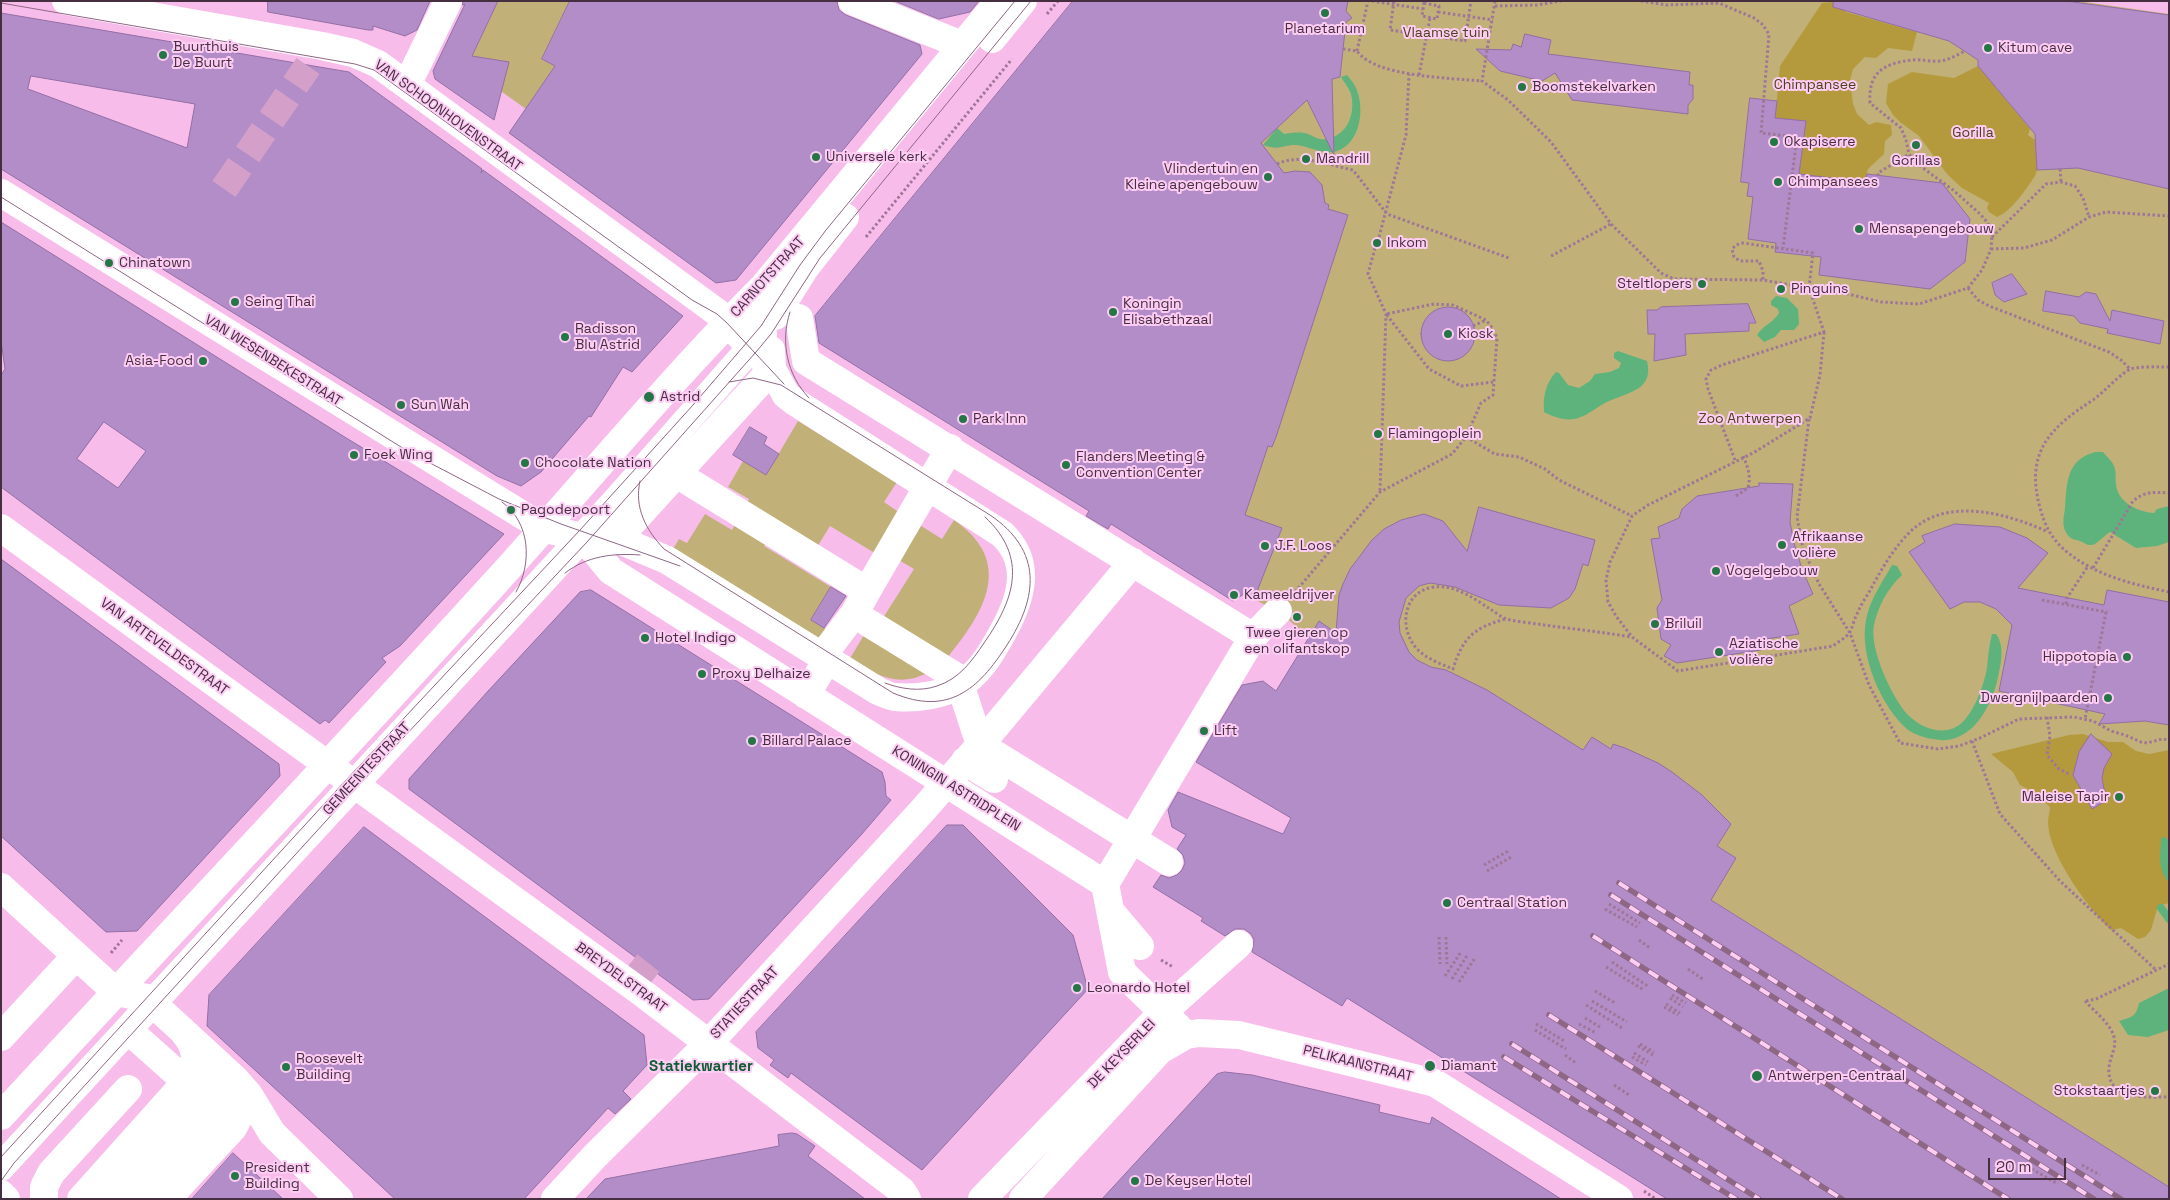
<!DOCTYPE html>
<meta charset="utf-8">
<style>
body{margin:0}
#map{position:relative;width:2170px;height:1200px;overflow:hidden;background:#f8bceb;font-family:"Space Grotesk",sans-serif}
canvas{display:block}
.frame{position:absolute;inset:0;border:2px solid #462e41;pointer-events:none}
.scale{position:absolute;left:1988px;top:1158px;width:78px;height:22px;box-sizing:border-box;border:2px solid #462e41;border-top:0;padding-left:6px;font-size:15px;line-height:18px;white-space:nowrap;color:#462e41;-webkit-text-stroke:4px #fecdf4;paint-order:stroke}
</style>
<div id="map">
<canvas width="2170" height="1200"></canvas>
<div class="frame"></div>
<div class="scale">20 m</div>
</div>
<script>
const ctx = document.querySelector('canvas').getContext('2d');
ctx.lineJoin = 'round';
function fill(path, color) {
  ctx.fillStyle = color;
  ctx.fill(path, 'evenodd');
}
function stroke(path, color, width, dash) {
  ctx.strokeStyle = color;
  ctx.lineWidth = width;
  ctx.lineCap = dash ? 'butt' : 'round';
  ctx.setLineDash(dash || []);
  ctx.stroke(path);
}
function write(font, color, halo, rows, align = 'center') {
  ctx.font = font + ' "Space Grotesk",sans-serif';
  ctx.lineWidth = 4;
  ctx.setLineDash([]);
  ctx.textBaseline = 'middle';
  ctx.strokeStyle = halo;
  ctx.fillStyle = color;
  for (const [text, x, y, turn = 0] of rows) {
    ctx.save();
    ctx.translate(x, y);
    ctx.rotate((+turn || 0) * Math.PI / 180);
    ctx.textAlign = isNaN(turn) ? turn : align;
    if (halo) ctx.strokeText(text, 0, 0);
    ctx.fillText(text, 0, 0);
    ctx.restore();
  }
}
const green = new Path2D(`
 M498 1H570L542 59 555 66 526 109 467 67Z
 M1229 1H2078L2169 14V1187L1531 787 1309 638 1283 615 1254 599 1256 594 1241 589 1239 597 1232 600Z
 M798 421 897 482 884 502 903 515 878 555 830 526 814 552 744 509 749 499 728 487 743 461 766 475Z
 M705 514 732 530 737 521 768 539 764 546 831 587 811 620 831 632 824 643 673 549 679 539 687 543Z
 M954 520C1015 562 985 612 947 658L883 618 914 569 897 559 918 524 942 539Z
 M867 630 932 670C900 690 878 675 849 660Z`);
const forest = new Path2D(`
 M1843 1 1846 12 1917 32 1912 51 1888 48 1876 58 1865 57 1853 69 1850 80 1853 104 1857 114 1869 125 1876 122 1891 125 1892 135 1885 141 1884 154 1868 169 1865 182 1799 174 1806 121 1775 118 1780 66 1822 3Z
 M1978 66 2030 129 2028 135 2035 140 2037 170 2035 176C2026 189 2013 210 1997 217L1989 212 1987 208 1989 203 1962 188 1947 174 1919 136 1900 122 1893 115 1886 103 1888 84 1912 72 1954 78Z
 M2083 734 2108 742H2123L2136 751 2149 754 2169 750V903L2158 906 2151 930 2145 937 2138 939 2121 928 2111 930C2088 908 2048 854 2048 822 2048 817 2050 812 2050 807L2033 792 2020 785 2013 772 1991 754 2069 735Z`);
const water = new Path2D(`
 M1347 75C1350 79 1354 83 1356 88 1365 108 1361 143 1337 151 1323 156 1310 146 1296 145 1281 145 1281 151 1263 145L1277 128 1284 134C1290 133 1297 132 1304 133 1312 134 1317 141 1326 139 1347 136 1356 114 1351 94 1349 88 1344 82 1341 77Z
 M1776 296 1787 298 1798 309 1799 324 1794 330H1781L1775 337 1764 342 1757 335C1763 325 1772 324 1779 313L1778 309 1771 305V301Z
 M1618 351 1647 361C1654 390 1629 392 1609 401 1599 405 1589 415 1578 418 1567 422 1553 417 1544 412 1543 397 1545 384 1556 372L1559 373 1568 385 1579 388 1590 381 1595 374 1610 372 1619 368 1621 363 1614 358V353Z
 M2095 452H2103C2106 456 2111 460 2113 464 2117 471 2115 478 2116 484 2117 502 2138 512 2154 513L2157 509 2169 506V542L2157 546 2136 548 2110 532C2105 535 2100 541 2095 544 2088 547 2085 543 2080 541 2074 539 2071 540 2067 534 2061 525 2064 517 2065 508 2067 483 2066 460 2095 452Z
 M1892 565 1897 566 1902 575C1888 588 1878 606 1874 625 1869 648 1892 698 1908 715 1925 732 1952 738 1967 717 1977 704 1984 684 1987 668 1988 657 1989 645 1992 634H1996C2006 647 2000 667 1997 682 1989 712 1968 747 1933 739 1925 738 1916 735 1908 730 1881 707 1859 655 1866 620 1870 599 1882 583 1892 565Z
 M2164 837 2169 840V882C2158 871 2160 855 2161 841V838Z
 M2169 988V1030L2148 1037 2128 1035 2119 1021C2132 1017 2136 1017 2139 1003Z`);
const stream = new Path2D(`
 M2161 908 2169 919`);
const building = new Path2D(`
 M268 1H430L417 30 405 36 373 26V30H368L268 12Z
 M463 1H498L472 56 509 62 494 120 435 79 433 71 465 4 463 5Z
 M570 1H837L839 10 846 15 920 45 922 54 736 280 716 283 509 133 555 66 542 59Z
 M895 1H979L970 12 939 19Z
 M1073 1H1348L1346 11 1352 18 1346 22 1340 77 1332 79 1334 155 1307 100 1261 143 1284 173 1295 171 1310 172 1322 185 1325 203 1329 205 1328 209 1348 215 1276 437 1272 447 1268 446 1245 515 1282 528 1254 599 1244 594 1233 601 1111 524 1108 529 1086 516 1089 511 819 343 815 316Z
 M1834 1H2066L2169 15V189L2078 168 2037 170 2035 134 1978 66V60L1949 41 1833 7Z
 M1 13 349 72 482 169 481 173 483 170 683 316 632 372 623 367 591 417 589 416 541 472 521 486 497 476 1 169ZM31 76 195 104 187 148 28 89Z
 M1525 34 1551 40 1548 54 1690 72 1689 85H1693V99L1688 105V114L1572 100 1555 73 1542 81 1500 71 1476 49 1511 50 1513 44 1521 47Z
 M1750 98 1777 101 1775 118 1806 121 1799 174 1865 182 1867 174 1942 183 1970 219 1965 262 1930 289 1819 275 1821 257 1775 252 1776 243 1748 239 1753 197 1747 196 1749 183 1741 182Z
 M1 222 343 436 504 534 400 646 382 658 386 662 329 723 325 720 320 724 1 487V375L5 369 1 341ZM104 422 146 451 118 488 77 459Z
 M2012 274 2027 294 2004 302 1995 295 1992 283Z
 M2046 291 2079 297 2086 292 2096 294 2110 321 2112 310 2164 321 2160 344 2107 333 2108 329 2080 323 2074 316 2043 311Z
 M1748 304 1756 323H1749V331L1685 334 1686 355 1654 361 1655 334H1648L1647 310H1657L1661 307Z
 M1421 334a27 27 0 1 1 54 0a27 27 0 1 1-54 0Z
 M750 427 767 437 764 444 779 454 766 475 733 455Z
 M1759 483 1793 484 1790 522 1794 543 1802 569 1813 594 1789 606 1799 634 1760 640 1761 650 1677 663 1664 656 1671 645 1661 639 1657 608 1662 600 1651 539 1660 538 1658 527 1679 518 1682 509 1697 496 1759 486Z
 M1479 507 1595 540 1588 566 1583 564 1575 589 1569 598 1551 608 1499 605 1455 587 1430 583 1419 586 1406 598 1399 622 1400 633 1409 652 1417 660 1431 667 1446 670 1487 690 1583 750 1592 737 1611 749 1613 744 1625 748 1658 763 1672 772 1702 795 1731 824 1717 846 1736 858 1711 900 2169 1187V1199H1667L1347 998 1342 1006 1252 952 1254 940 1251 934 1244 929H1235L1225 936 1201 921 1203 918 1153 887 1161 875 1169 878 1177 875 1182 870 1185 863 1183 855 1177 849 1186 835 1172 827 1168 810 1178 792 1283 834 1291 818 1196 762 1242 685 1263 681 1276 691 1319 621 1336 633 1339 595 1343 584 1350 569 1360 556 1371 541 1384 529 1401 520 1424 514 1443 521 1467 551Z
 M1955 524 2000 527 2027 538 2048 553 2018 588 2104 605 2107 590 2169 602V725L2145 721 2099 724 2105 714 1999 691 2012 625 1996 609 1980 602H1964L1950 609 1909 552 1925 542 1922 536Z
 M1 559 279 764 280 776 137 931 106 932 1 836Z
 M831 587 846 596 824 628 811 620Z
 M591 590 882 772 885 782 886 796 891 800 861 835 709 999 693 1000 409 789V779L489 690 580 592Z
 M2091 734 2112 754 2104 768 2102 778 2104 789 2109 799 2092 809 2073 775 2079 752Z
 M947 825H963L1073 935 1088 989 922 1170 791 1073 788 1078 770 1065 774 1060 758 1048 756 1032Z
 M364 827 644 1035 647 1065 623 1091 631 1099 615 1114 608 1108 524 1199H395L207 1026 209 995Z
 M1225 1072 1252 1075 1380 1105 1379 1112 1430 1124 1432 1117 1561 1199H1102L1217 1074Z
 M792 1133 797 1134 815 1146 808 1156 865 1199H586L605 1179 779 1146 778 1135Z
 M233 1153 283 1199H192Z`);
const minorTunnel = new Path2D(`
 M224 189 308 66
 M631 985 654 956`);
const path = new Path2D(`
 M1372 1 1423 9
 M1394 1 1390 30 1465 41 1471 1
 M1495 1 1482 81 1508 100 1551 142 1611 224 1661 273 1674 279 1763 280 1809 288 1813 253 1743 243 1736 245 1732 249 1734 257 1740 261H1759L1763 271V280
 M1641 1 1667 5 1719 3 1754 18 1762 24 1769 34 1761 133 1797 137 1783 248
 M1424 3 1439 6 1437 19 1422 16Z
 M1495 6 1537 5 1561 1
 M1438 12 1493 20
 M1047 14 1058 1
 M1343 49 1357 51C1375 77 1451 78 1482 81
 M1357 51 1368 1
 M1419 75 1430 18
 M1277 164C1301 153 1328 165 1353 170L1387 214 1509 258
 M2060 169 2061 182
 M1878 176V173L1909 154
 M866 237 1012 59
 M1379 237 1406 135 1409 74
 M1992 237 2046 184 2061 182 2075 186 2083 198 2089 217
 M1375 248 1368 274 1386 314 1380 491
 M1991 249 2024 248 2052 240 2089 217 2106 212 2169 216
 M1551 256 1611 224
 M1968 288 1978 300 1989 306 2109 352 2121 360 2130 369
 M1473 326 1486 320
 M1824 332 1820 375 1810 418 1753 453 1648 505 1632 516 1610 562 1606 580 1608 602 1616 616 1632 637 1678 671 1833 646C1838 642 1847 637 1850 632 1853 626 1854 619 1857 614 1860 607 1864 600 1868 594 1880 572 1893 548 1911 531 1948 496 2009 514 2048 532
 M2169 367C2159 367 2139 366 2131 369 2123 371 2103 393 2093 400 2051 427 2026 451 2039 504 2044 524 2051 539 2067 552 2097 576 2132 584 2169 592
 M1809 419 1797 517 1803 549 1819 584 1850 633 1869 685 1900 743 1938 749 1959 746 1980 738 2019 719 2074 717 2093 721 2111 731 2125 735 2141 742 2147 743 2162 739 2169 740
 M1466 437 1495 454 1519 457 1545 469 1559 480 1632 516
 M1735 460 1708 389 1706 379 1711 370 1722 365 1824 332 1809 288 1844 293 1881 302 1919 304 1968 288 1982 270 1991 249 1992 237 1988 223 1980 214 1953 190 1916 163 1909 154 1906 140 1901 128 1870 103C1868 72 1884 63 1913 60 1922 59 1931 62 1940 61 1949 60 1957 55 1965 51
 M1736 496 1748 488C1751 476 1748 467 1743 456
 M2093 568 2133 501C2145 491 2154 492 2169 493
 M1295 592 1380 492 1452 454 1466 437 1481 403 1493 395 1497 338 1493 329 1486 320 1453 305 1434 304 1386 314 1429 369 1461 386 1493 382
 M2042 600 2106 612 2085 719
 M2066 604 2067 598 2088 566
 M1505 619C1474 628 1463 637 1453 669 1441 664 1427 659 1417 649 1398 628 1403 591 1434 587 1454 584 1475 599 1490 609 1495 612 1501 617 1506 619 1518 622 1532 623 1544 625 1573 629 1602 632 1631 637
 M2047 717 2050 736 2047 755 2059 769 2069 774
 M1972 741 2000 814 2060 881 2156 970
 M1484 865 1510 850
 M1487 871 1513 856
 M1609 904 1640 923
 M1605 909 1637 927
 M1439 937 1440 964
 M1446 937 1447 964
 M1639 940 1650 948
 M111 953 122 940
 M1161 960 1173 967
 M1612 962 1649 987
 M1606 967 1644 990
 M1688 969 1704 980
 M1445 976 1461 952
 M1452 979 1468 954
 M1459 982 1475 958
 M1595 991 1615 1003
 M1672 995 1686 1003
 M1670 998 1683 1007
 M1592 1001 1627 1022
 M2085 1001C2094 1011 2111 1024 2114 1037 2117 1047 2110 1057 2109 1067 2106 1101 2147 1097 2169 1097
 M2086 1001 2096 999 2169 964
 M1666 1004 1680 1013
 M1586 1005 1622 1028
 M1664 1007 1678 1015
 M1585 1018 1600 1027
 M1536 1024 1566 1042
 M1579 1024 1596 1033
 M1535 1030 1566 1049
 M1640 1044 1654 1052
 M1638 1046 1653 1055
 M1634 1053 1648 1062
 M1565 1055 1576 1063
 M1632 1057 1646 1065
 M1614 1085 1629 1095
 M2027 1158 2063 1178
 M2023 1164 2058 1184
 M2082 1165 2100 1175
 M1644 1191 1656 1199`);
const minor = new Path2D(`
 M852 1 952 41 960 48
 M407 85 448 1
 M1 193 545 529 583 537 617 539 667 560 878 691C884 693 890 697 896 697 916 699 943 695 960 685 978 674 989 657 999 639 1019 605 1035 565 1002 534L795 402 786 395 772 369 718 313 378 64 353 53 322 46 66 1
 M799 318 806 361 1253 637 1278 611
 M688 481 867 591 854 614 955 676 963 693 980 745 1169 862
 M1 528 645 995 902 1191 907 1199
 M583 537 611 571 1105 884 1122 972 1186 1035
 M617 539 772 369 771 350
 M867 591 950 448
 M806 695 827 660 826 651 854 614
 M965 761 994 779
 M1105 884 1253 637
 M1 887 116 992 147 998 235 1079 249 1095 272 1133 339 1199
 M1112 913 1140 946
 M1 1037 76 956
 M136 1037 182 1078
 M1 1167 614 503 763 334
 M1 1194 6 1199
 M44 1199V1187L51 1173 128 1089
 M81 1199 192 1075C197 1059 196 1047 185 1034
 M109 1199 208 1089C213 1073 211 1061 201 1048
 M138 1199 217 1113C228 1095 230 1079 216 1062
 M167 1199 233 1128C242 1113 246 1099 236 1082
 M555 1199 595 1156 709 1043 922 811 980 745 1133 562
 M982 1199 1163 1012 1239 944
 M1023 1199 1160 1050 1186 1035 1199 1033 1239 1035 1435 1083 1619 1199`);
const major = new Path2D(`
 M992 39 1023 1
 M728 321 775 316 805 268 845 217
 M1 1116C165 939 331 763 494 584 584 485 669 381 764 286L999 1`);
const tram = new Path2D(`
 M1 3 355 64 374 70 692 300 717 314 727 323 784 384
 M1 197 409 452 499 499 561 524 680 566
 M790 312C780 342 787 375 809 398
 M640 481C634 508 646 530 664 549L893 693C948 716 978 690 1007 645 1038 597 1043 551 990 515L781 385 753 378 729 382
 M502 502C531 523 532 564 516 592
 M565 573C587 556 613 553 640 555
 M885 683C901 689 920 692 937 686 959 679 972 661 984 643 1014 600 1029 558 985 517
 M1 1157 347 779 580 530 693 405 761 326 800 265 826 230 1015 1
 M1 1181 14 1163 357 787 587 542 756 352 771 334 820 258 1031 1`);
const rail = new Path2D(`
 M1619 883 2121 1199
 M1611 895 2094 1199
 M1593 936 2008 1199
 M1549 1015 1842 1199
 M1512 1044 1759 1199
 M1504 1057 1736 1199`);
const markers = [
 [1325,13,5,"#257647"],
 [1988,48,5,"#257647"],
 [163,55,5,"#257647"],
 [1522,87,5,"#257647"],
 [1774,142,5,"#257647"],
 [1916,145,5,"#257647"],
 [816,157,5,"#257647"],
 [1306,159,5,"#257647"],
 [1268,177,5,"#257647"],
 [1778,182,5,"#257647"],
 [1859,229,5,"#257647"],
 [1377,243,5,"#257647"],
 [109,263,5,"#257647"],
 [1702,284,5,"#257647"],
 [1781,289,5,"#257647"],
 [235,302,5,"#257647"],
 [1113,312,5,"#257647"],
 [1448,334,5,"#257647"],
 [565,337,5,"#257647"],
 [203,361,5,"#257647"],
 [649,397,6,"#257647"],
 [401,405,5,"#257647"],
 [963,419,5,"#257647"],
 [1378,434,5,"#257647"],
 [354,455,5,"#257647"],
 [525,463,5,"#257647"],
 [1066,465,5,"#257647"],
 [511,510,5,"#257647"],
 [1782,545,5,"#257647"],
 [1265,546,5,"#257647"],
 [1716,571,5,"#257647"],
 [1234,595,5,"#257647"],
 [1297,617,5,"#257647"],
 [1655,624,5,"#257647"],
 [645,638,5,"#257647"],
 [1719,652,5,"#257647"],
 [2127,657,5,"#257647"],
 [702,674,5,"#257647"],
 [2108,698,5,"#257647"],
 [1204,731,5,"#257647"],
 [752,741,5,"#257647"],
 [2119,797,5,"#257647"],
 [1447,903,5,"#257647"],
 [1077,988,5,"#257647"],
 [1430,1066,6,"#257647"],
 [286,1067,5,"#257647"],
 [1757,1076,6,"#257647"],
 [2155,1091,5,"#257647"],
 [235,1176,5,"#257647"],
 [1135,1181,5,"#257647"]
];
const poiNames = [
 ["Planetarium",1325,29,"center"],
 ["Buurthuis",173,47],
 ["De Buurt",173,63],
 ["Kitum cave",1998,48],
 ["Boomstekelvarken",1532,87],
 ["Okapiserre",1784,142],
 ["Universele kerk",826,157],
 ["Mandrill",1316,159],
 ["Gorillas",1916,161,"center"],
 ["Vlindertuin en",1258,169,"right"],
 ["Kleine apengebouw",1258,185,"right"],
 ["Chimpansees",1788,182],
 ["Mensapengebouw",1869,229],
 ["Inkom",1387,243],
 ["Chinatown",119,263],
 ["Steltlopers",1692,284,"right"],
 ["Pinguins",1791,289],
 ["Seing Thai",245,302],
 ["Koningin",1123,304],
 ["Elisabethzaal",1123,320],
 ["Radisson",575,329],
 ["Blu Astrid",575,345],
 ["Kiosk",1458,334],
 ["Asia-Food",193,361,"right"],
 ["Astrid",660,397],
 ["Sun Wah",411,405],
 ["Park Inn",973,419],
 ["Flamingoplein",1388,434],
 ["Foek Wing",364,455],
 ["Flanders Meeting &",1076,457],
 ["Convention Center",1076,473],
 ["Chocolate Nation",535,463],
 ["Pagodepoort",521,510],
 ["Afrikaanse",1792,537],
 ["volière",1792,553],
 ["J.F. Loos",1275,546],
 ["Vogelgebouw",1726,571],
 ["Kameeldrijver",1244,595],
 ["Briluil",1665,624],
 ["Twee gieren op",1297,633,"center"],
 ["een olifantskop",1297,649,"center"],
 ["Hotel Indigo",655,638],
 ["Aziatische",1729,644],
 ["volière",1729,660],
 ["Hippotopia",2117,657,"right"],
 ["Proxy Delhaize",712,674],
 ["Dwergnijlpaarden",2098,698,"right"],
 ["Lift",1214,731],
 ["Billard Palace",762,741],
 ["Maleise Tapir",2109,797,"right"],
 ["Centraal Station",1457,903],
 ["Leonardo Hotel",1087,988],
 ["Roosevelt",296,1059],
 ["Building",296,1075],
 ["Diamant",1441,1066],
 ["Antwerpen-Centraal",1768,1076],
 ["Stokstaartjes",2145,1091,"right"],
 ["President",245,1168],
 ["Building",245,1184],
 ["De Keyser Hotel",1145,1181]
];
const parkNames = [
 ["Vlaamse tuin",1446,33],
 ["Chimpansee",1815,85],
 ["Gorilla",1973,133],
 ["Zoo Antwerpen",1750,419]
];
const streetNames = [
 ["VAN SCHOONHOVENSTRAAT",448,116,36],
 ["CARNOTSTRAAT",768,277,-48],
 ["VAN WESENBEKESTRAAT",273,361,32],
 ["VAN ARTEVELDESTRAAT",164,647,36],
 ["GEMEENTESTRAAT",367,769,-47],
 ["KONINGIN ASTRIDPLEIN",956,789,32],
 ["BREYDELSTRAAT",621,978,36],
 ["STATIESTRAAT",745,1003,-47],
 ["DE KEYSERLEI",1122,1054,-46],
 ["PELIKAANSTRAAT",1358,1064,14]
];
const neighbourhoodNames = [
 ["Statiekwartier",701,1067]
];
fill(green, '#c1b179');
fill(forest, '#b49a3c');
fill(water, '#5eb37c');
stroke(stream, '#5eb37c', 8);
fill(building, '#b38dc7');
stroke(building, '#936ea5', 1);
stroke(minorTunnel, '#d4a0c9', 28, [28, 14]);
stroke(path, '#a07697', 3, [2.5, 2.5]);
stroke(minor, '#fff', 28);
stroke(major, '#fff', 28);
stroke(tram, '#8e6785', 1);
stroke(rail, '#8e6785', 5.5);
stroke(rail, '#fecdf4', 4, [11]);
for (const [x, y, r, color] of markers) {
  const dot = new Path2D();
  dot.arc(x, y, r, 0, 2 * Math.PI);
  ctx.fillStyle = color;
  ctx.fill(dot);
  stroke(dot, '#fecdf4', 2);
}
write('14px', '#462e41', '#fecdf4', poiNames, 'left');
write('14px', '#4c411a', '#fecdf4', parkNames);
write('14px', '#462e41', '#fecdf4', streetNames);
write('bold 15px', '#0d5c32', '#fecdf4', neighbourhoodNames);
</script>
